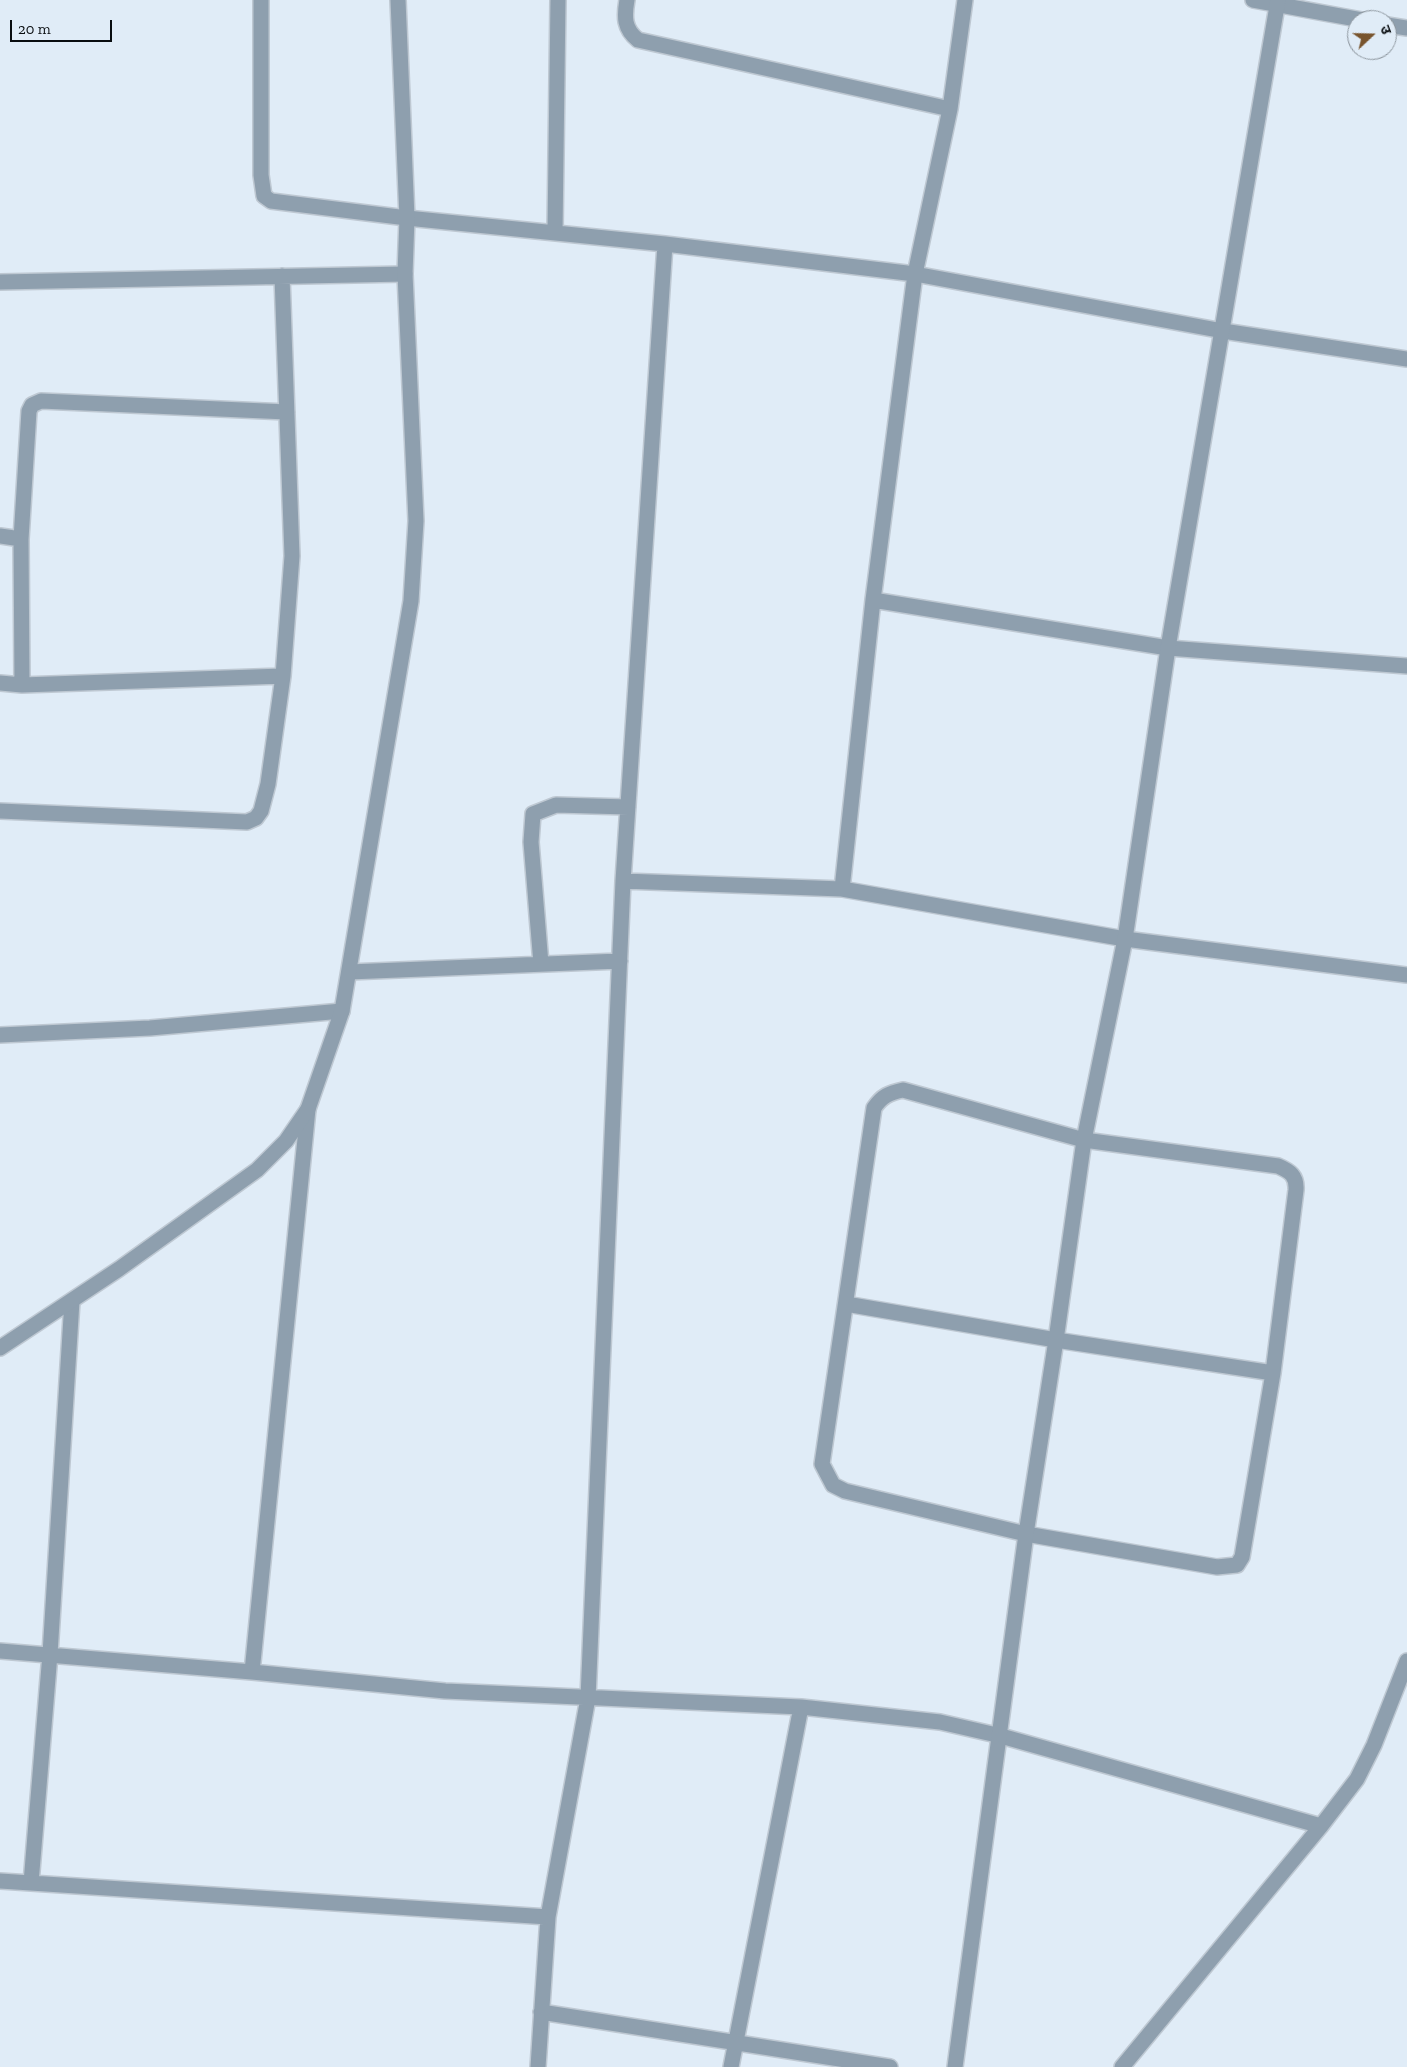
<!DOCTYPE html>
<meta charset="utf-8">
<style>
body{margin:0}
#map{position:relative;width:1407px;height:2067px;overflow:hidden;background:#e0ecf7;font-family:"Zilla Slab","Noto Sans Devanagari",serif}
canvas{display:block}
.north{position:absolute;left:1347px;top:10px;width:50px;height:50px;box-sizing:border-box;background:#e0ecf7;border:1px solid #8a939b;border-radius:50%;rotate:69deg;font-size:14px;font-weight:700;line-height:20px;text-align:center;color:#090d10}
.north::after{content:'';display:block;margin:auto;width:18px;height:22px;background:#78542d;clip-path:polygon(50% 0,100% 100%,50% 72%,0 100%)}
.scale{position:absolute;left:10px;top:20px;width:102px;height:22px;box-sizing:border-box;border:2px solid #090d10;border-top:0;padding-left:6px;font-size:15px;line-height:18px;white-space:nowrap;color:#090d10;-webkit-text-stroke:4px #e0ecf7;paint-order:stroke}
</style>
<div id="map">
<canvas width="1407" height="2067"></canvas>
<div class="north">उ</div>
<div class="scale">20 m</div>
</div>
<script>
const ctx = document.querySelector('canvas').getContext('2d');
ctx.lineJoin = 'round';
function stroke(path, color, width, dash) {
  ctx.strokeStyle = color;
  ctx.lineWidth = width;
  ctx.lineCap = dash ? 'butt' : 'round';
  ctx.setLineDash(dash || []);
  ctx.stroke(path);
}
const minor = new Path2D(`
 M261 0V175L264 196 271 201 407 218 665 244 915 274 1223 331 1407 359
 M627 0C624 17 624 29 638 40L950 109
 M1253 0 1362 20
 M1387 25 1407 28
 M555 232 558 0
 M0 282 405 274
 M0 536 21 539
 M873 600 1168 648 1407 666
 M0 683 22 685 283 676
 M22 685 21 539 29 411 32 405 41 401 287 412
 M0 811 247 822 256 818 261 811 268 784 283 676 292 556 282 276
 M623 881 842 889 1125 939 1407 975
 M842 889 873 600 915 274 950 109 965 0
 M541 964 531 842 533 814 556 805 628 807
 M349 972 620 961
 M0 1035 150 1028 342 1011
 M903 1090 1084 1140 1278 1166C1290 1171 1297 1176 1296 1190L1273 1373 1242 1557 1237 1565 1217 1567 1026 1534 845 1491 833 1485 822 1464 874 1108C882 1096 889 1093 903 1090Z
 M846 1304 1056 1340 1273 1373
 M0 1651 252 1672 445 1691 801 1707 940 1722 1001 1736 1321 1826
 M252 1672 308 1109
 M0 1881 548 1917
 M31 1883 50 1654 72 1301
 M541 2012 890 2067
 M538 2067 548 1917 588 1698 623 881 665 244
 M731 2067 801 1707
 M1122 2067 1321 1826 1357 1779 1374 1745 1407 1661`);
const tertiary = new Path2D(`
 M0 1348 119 1269 257 1170 286 1141 308 1109 342 1011 411 601 416 521 405 274 407 218 398 0
 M955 2067 1026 1534 1056 1340 1084 1140 1125 939 1168 648 1278 0`);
stroke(minor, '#bec8d2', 18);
stroke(tertiary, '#bec8d2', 18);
stroke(minor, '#8e9fae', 15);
stroke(tertiary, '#8e9fae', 15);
</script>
